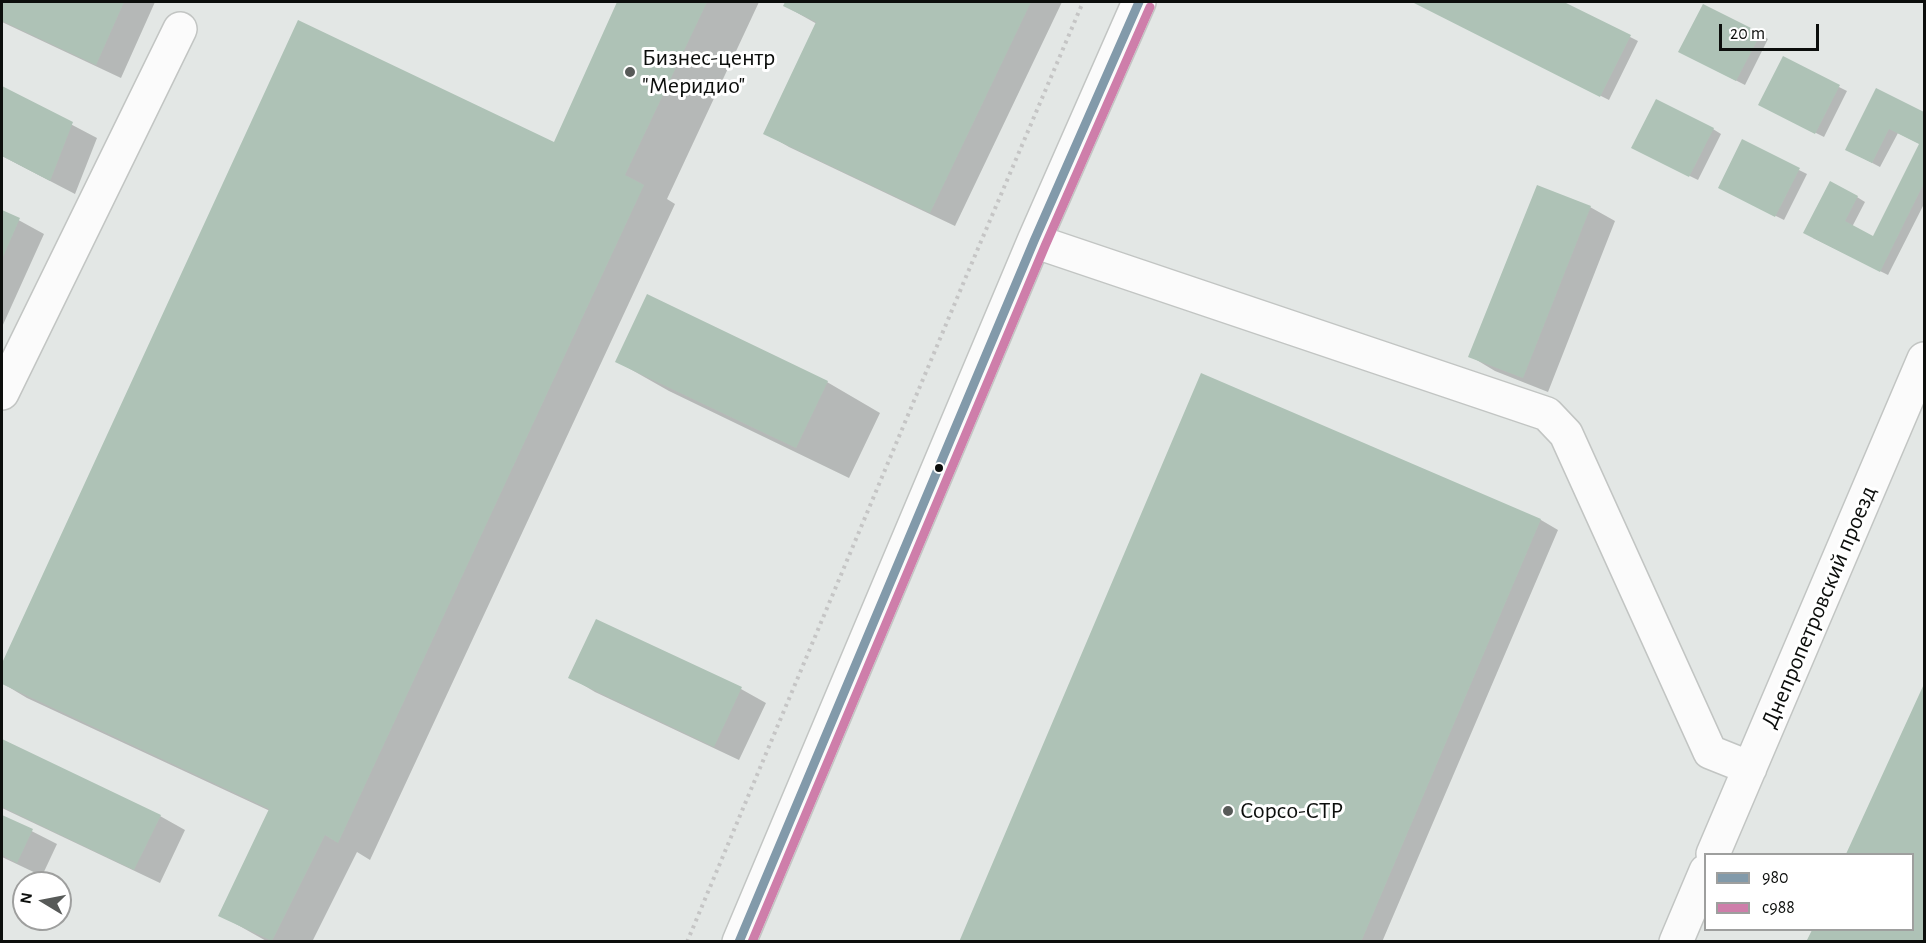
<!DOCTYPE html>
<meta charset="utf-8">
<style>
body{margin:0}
#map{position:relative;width:1926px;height:943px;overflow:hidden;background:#e3e7e5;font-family:"Alegreya Sans",sans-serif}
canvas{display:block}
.frame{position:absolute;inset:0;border:3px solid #0c0e0c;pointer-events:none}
.legend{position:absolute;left:1704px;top:853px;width:210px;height:78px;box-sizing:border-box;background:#fff;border:2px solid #9e9f9e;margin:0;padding:8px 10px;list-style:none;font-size:18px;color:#0c0e0c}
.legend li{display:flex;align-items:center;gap:12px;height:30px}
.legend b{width:30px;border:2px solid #9e9f9e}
.north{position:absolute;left:12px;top:871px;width:60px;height:60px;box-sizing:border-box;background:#fff;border:2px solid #9e9f9e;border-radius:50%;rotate:280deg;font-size:16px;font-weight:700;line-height:24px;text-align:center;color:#0c0e0c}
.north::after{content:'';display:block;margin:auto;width:21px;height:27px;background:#575a58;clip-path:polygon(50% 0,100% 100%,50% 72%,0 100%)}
.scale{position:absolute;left:1719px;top:24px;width:100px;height:27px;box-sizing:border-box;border:3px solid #0c0e0c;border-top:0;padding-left:8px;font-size:18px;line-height:21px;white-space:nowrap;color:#0c0e0c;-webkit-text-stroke:4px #fff;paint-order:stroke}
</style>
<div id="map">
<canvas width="1926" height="943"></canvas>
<div class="frame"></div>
<ul class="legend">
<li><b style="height:8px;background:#829aaa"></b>980</li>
<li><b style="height:8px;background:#ce7eaa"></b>с988</li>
</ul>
<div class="north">N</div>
<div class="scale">20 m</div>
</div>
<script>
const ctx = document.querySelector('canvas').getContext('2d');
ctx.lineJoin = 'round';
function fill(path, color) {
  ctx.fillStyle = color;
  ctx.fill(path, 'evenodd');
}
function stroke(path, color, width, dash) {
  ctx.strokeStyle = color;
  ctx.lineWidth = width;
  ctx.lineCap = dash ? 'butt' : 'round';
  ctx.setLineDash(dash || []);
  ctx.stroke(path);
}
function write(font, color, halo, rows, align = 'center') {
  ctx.font = font + ' "Alegreya Sans",sans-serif';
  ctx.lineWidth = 6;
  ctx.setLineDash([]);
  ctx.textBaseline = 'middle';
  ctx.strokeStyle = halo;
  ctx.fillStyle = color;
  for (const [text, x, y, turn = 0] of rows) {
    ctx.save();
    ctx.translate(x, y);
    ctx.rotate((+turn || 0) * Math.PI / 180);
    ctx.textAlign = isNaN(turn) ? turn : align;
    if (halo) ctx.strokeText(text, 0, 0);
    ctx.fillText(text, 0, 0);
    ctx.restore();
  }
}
const shadow = new Path2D(`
 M2 2H155L121 78 2 22Z
 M618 2H759L667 199 675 204 370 860 357 852 312 942H268L220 915 270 811 27 698 2 683V667L299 22 555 144Z
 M787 2H1062L955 226 789 147 765 133 817 24 785 6Z
 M1414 2H1561L1638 41 1609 100Z
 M1760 34 1768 39 1745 85 1688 56Z
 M1839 87 1847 91 1824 137 1768 109Z
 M2 88 97 138 75 194 2 156Z
 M1876 90 1924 114V204L1888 275 1813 238 1857 197 1865 202 1852 227 1874 238 1920 144 1898 133 1880 167 1855 154Z
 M1713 129 1721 134 1698 180 1641 152Z
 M1799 170 1807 174 1784 220 1728 192Z
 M1590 207 1615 221 1548 392 1495 371 1470 356Z
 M2 211 44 234 2 327Z
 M616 361 827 382 880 413 849 478 669 391Z
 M1202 375 1541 520 1558 530 1382 942H961Z
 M597 621 741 689 766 703 739 760 595 692 570 677Z
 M1924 687V942H1808L1813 930H1912V854H1848Z
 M2 741 160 816 185 830 160 883 2 808Z
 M2 816 57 844 42 876 2 857Z`);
const building = new Path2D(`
 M2 2H124L96 65 2 21Z
 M617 2H707L625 175 644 185 338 843 325 835 272 941 218 916 269 809 2 684V663L298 20 554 142Z
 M785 2H1031L930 213 763 134 816 22 783 6Z
 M1412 2H1564L1631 35 1600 97Z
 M1703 4 1761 33 1736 81 1678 52Z
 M1783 56 1840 85 1815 134 1758 105Z
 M2 86 73 122 50 181 2 156Z
 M1876 88 1924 112V183L1880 272 1803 233 1830 181 1858 196 1845 221 1873 236 1919 144 1889 129 1872 163 1845 150Z
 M1656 99 1714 128 1689 177 1631 148Z
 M1742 139 1800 168 1775 217 1718 188Z
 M1537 185 1591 206 1523 378 1468 357Z
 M2 210 20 218 2 259Z
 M647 294 828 381 796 448 615 362Z
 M1201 373 1541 519 1361 942H959Z
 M596 619 742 687 714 747 568 678Z
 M1924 684V942H1806L1812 930H1912V854H1846Z
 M2 739 161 815 134 870 2 807Z
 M2 815 33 829 17 863 2 855Z`);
const path = new Path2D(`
 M687 942 968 272 1083 2`);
const minor = new Path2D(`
 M1034 241 1547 414 1566 434 1710 752 1750 768
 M2 393 180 29
 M1713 854 1924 359
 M739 942 1034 241 1139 2
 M1676 942 1706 871`);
const bus1 = new Path2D(`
 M739 942 1034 241 1139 2`);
const bus2 = new Path2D(`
 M752 942 1045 246 1150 7`);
const markers = [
 [630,72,6,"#575a58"],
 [939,468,5,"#0c0e0c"],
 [1228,811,6,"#575a58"]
];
const poiNames = [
 ["Бизнес-центр",642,58],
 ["\"Меридио\"",642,86],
 ["Сорсо-СТР",1240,811]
];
const streetNames = [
 ["Днепропетровский проезд",1819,607,-67]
];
fill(shadow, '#0003');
fill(building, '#aec2b6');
stroke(minor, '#c2c5c3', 36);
stroke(path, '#c5c5c5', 4, [3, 4.5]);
stroke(minor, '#fbfbfb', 33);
stroke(bus1, '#829aaa', 9);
stroke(bus2, '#ce7eaa', 9);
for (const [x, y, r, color] of markers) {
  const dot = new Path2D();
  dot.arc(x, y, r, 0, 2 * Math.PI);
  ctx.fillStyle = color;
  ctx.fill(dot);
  stroke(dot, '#fff', 2);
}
write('24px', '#0c0e0c', '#fff', poiNames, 'left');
write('24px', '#0c0e0c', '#fff', streetNames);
</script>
